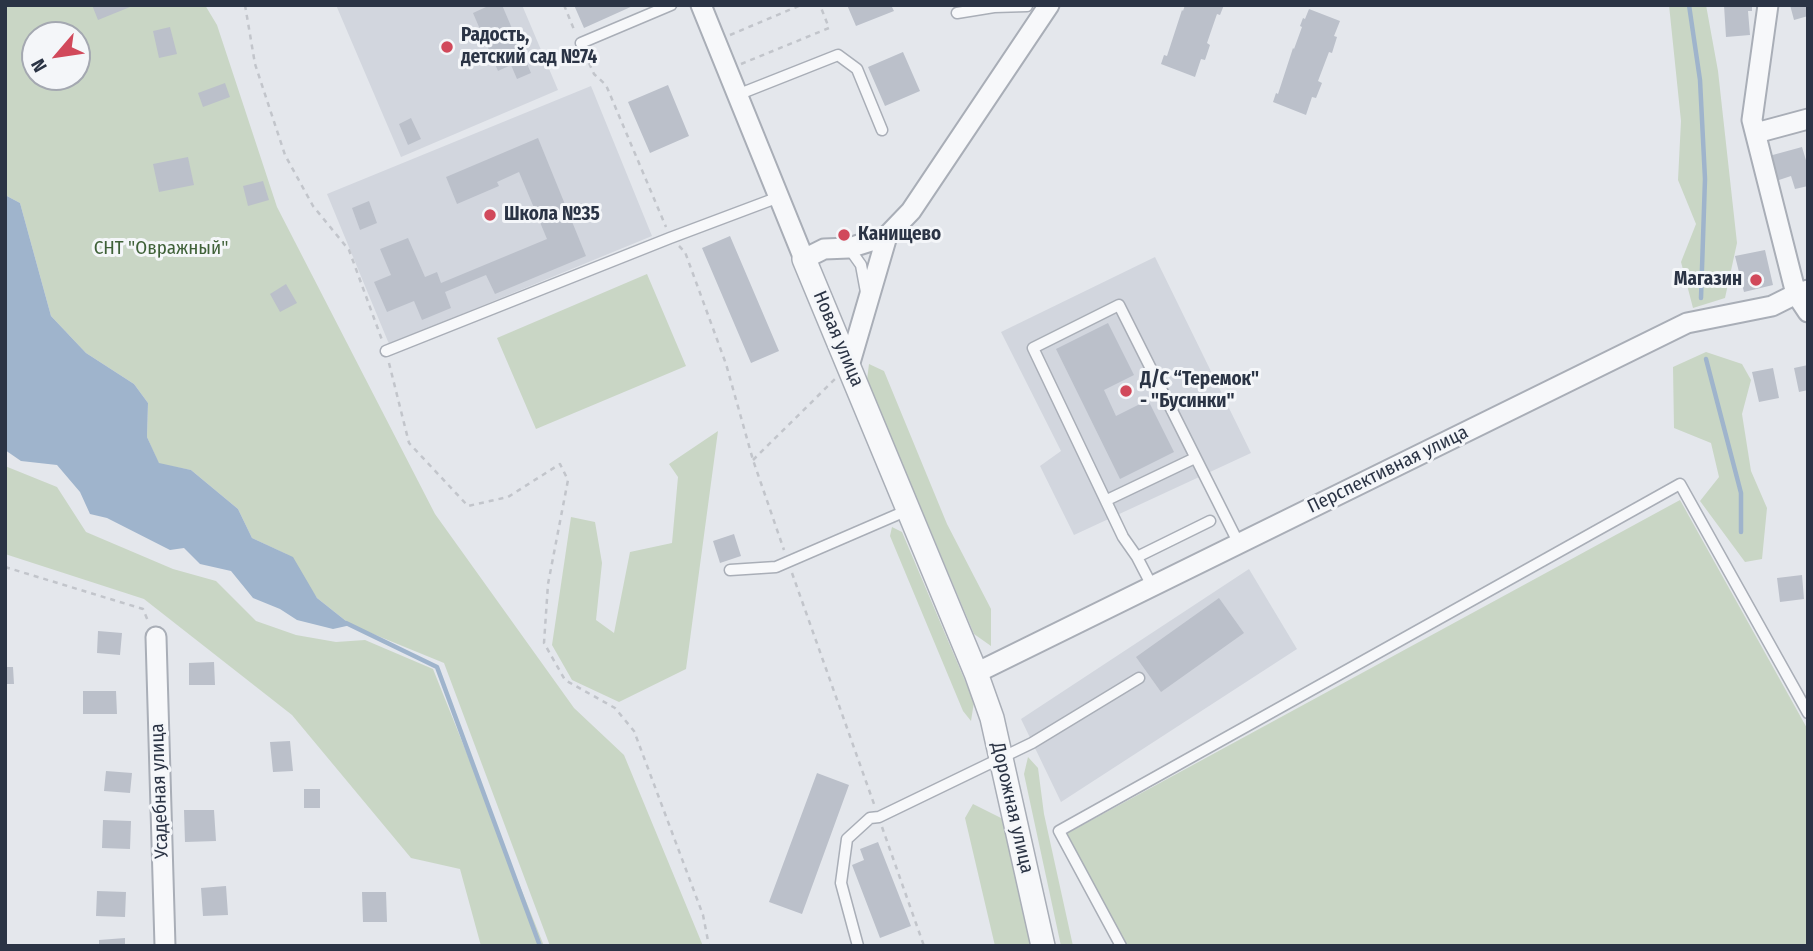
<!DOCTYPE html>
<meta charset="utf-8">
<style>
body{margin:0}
#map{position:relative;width:1813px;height:951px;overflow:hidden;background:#e4e7ec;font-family:"Fira Sans Condensed",sans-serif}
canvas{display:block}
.frame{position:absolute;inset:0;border:7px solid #2b3445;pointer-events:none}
.north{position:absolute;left:21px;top:21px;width:70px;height:70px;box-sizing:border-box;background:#f4f6f9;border:2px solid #a4a8b1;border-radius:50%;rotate:241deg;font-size:19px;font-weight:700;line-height:28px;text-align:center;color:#2b3445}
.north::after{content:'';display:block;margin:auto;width:24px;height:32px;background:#d1495b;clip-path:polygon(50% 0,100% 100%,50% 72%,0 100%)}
</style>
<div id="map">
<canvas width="1813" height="951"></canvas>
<div class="frame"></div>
<div class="north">N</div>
</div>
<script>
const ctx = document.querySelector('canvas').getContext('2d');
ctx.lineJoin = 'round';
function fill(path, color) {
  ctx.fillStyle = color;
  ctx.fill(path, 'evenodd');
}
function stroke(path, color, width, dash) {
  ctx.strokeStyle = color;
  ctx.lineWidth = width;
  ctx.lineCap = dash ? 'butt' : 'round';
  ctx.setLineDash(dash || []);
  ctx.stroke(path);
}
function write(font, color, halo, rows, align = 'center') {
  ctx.font = font + ' "Fira Sans Condensed",sans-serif';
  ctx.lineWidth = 6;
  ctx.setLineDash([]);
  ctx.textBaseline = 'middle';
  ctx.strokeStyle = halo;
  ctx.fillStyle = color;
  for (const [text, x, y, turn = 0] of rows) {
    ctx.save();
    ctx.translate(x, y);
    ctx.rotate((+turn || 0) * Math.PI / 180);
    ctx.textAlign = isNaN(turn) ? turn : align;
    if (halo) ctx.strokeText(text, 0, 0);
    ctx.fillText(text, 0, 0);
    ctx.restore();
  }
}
const built = new Path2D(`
 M336 5H522L558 90 401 157Z
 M591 86 652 236 389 344 327 194Z
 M1155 257 1251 453 1074 535 1040 466 1061 451 1001 332Z
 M1249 569 1297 649 1061 802 1021 719Z`);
const green = new Path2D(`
 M5 5H205L217 25 277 207 435 514 574 708 624 755 703 946H550L444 663 351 625 317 598 286 554 252 538 238 509 191 470 159 464 147 437 148 403 134 384 86 353 51 316 20 203 5 195ZM35 35H77V77H35Z
 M1669 5H1706L1718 71 1737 243 1725 298 1693 308 1681 262 1696 224 1678 180 1681 121Z
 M647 274 686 366 536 429 497 338Z
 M1706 352 1742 364 1751 380 1742 414 1751 471 1767 508 1762 559 1745 562 1700 501 1719 477 1711 443 1674 428 1673 367Z
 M869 364 884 371 947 524 991 609V646L974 634 867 380Z
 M718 431 686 669 619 702 572 680 552 645 571 517 595 522 602 563 596 620 614 633 630 552 672 543 678 477 669 464Z
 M5 466 57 487 86 532 173 569 216 581 256 621 296 635 336 642 365 640 433 669 544 946H481L460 869 411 858 292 715 144 599 5 554Z
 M1680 500 1808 730V946H1127L1066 834Z
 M892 527 902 532 974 702 971 721 963 711 890 536Z
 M1028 757 1038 768 1044 814 1073 946H1061L1024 774Z
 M973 804 1003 819 1031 946H995L965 818Z`);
const water = new Path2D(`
 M5 195 20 203 51 316 86 353 134 384 148 403 147 437 159 463 191 470 238 509 252 538 293 557 317 598 351 625 333 629 297 620 280 609 253 598 231 571 200 564 184 548 170 550 107 518 90 514 80 492 57 465 21 461 5 450Z`);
const stream = new Path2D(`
 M1689 5 1700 80 1705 179 1701 298
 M1706 359 1741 493V532
 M346 623 437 667 540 946`);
const building = new Path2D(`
 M92 5H135L98 20Z
 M485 5H502L531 73 517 79 511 65 498 71 473 13 486 7Z
 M574 5H635L584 28Z
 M847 5H891L894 11 856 26Z
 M1185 5H1224L1220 15 1217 14 1207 43 1210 45 1205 60 1201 59 1195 77 1161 64 1164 55 1167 56 1182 10 1183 11Z
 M1724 5H1752V11H1748L1750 35 1726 37Z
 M1790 5H1808V16L1794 20Z
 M1309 9 1340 21 1334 36 1337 37 1332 53 1329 52 1318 81 1322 83 1316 98 1312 97 1306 115 1273 102 1276 93 1278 94 1293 48 1294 49 1302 27 1300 26 1303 18 1305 19Z
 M170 27 177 54 159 58 153 31Z
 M903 52 920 91 885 106 868 67Z
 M225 83 230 97 203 107 198 93Z
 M668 85 689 136 650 153 628 102Z
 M411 118 421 139 408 145 399 124Z
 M538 138 586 256 495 294 486 275 445 292 451 308 422 320 414 301 387 312 374 282 391 275 380 249 408 238 425 277 437 272 441 283 547 239 519 172 497 182 499 186 457 204 446 177Z
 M1802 147 1808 167V186L1795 189 1791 176 1776 181 1769 156Z
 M188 157 194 185 159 192 153 164Z
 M263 181 269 200 248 206 243 186Z
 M369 201 377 223 360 230 352 208Z
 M730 236 779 351 751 363 702 248Z
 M1765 250 1773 285 1744 292 1735 256Z
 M286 284 297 303 280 312 270 294Z
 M1108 323 1134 375 1104 390 1116 416 1148 400 1174 452 1120 479 1056 349Z
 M1808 365V390L1799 392 1794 368Z
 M1773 368 1779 398 1759 402 1752 372Z
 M734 534 741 556 720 563 713 541Z
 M1802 575 1804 599 1780 602 1777 578Z
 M1219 598 1244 633 1161 692 1136 657Z
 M98 631 122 633 120 655 97 653Z
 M214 662 215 685H189V663Z
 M5 667H13L14 684H5Z
 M83 691H116L117 714H83Z
 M290 741 293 771 273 772 270 742Z
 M106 771 132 773 130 793 104 791Z
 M817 773 849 785 802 914 769 902Z
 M304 789H320V808H304Z
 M184 810H214L216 841 185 842Z
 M103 820 131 821 130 849 102 848Z
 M878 842 911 926 880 938 852 865 864 860 860 849Z
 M226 886 228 915 203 916 201 888Z
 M97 891 126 892 125 917 96 916Z
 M362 892H386L387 922H363Z
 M125 938V946H99V940Z`);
const path = new Path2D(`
 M245 5 255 64 285 155 313 206 349 250 382 340
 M564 5 575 32
 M730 35 801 5
 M585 54 594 74 606 85 666 227
 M741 64 829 28 820 5
 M679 246 685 252 726 364 753 460 784 550
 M389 363 409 443 468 506 508 497 560 464 568 480 548 584 544 643 565 680 615 708 634 731 703 915 709 946
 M753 460 835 379
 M5 567 143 609 148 621
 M792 573 874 804
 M882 827 924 946`);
const service = new Path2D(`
 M957 13 994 7 1027 6
 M581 43 671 5
 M737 95 838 55 857 69 882 130
 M849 248 861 265 866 292
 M386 351 670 238 779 197
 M1107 500 1195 458
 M1137 557 1210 521
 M730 570 776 567 908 510
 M1152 586 1137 557 1123 537 1033 348 1119 305 1239 544
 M858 946 841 883 847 839 870 818 879 817 1032 743 1139 678
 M1121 946 1059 831 1680 484 1808 713`);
const minor = new Path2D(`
 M701 5 804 259 824 249 849 248 887 236
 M1768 5 1752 120 1796 294 1808 312
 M1756 133 1808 119
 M849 366 887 236 911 211 1049 5
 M156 637 165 946
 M976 673 1687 323 1772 306 1796 294 1808 290`);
const tertiary = new Path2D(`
 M804 259 976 673 992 718 1043 946`);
const markers = [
 [447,47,7,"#d1495b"],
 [490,215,7,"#d1495b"],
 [844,235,7,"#d1495b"],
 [1756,280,7,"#d1495b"],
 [1126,391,7,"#d1495b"]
];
const poiNames = [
 ["Радость,",461,36],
 ["детский сад №74",461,58],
 ["Школа №35",504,215],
 ["Канищево",858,235],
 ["Магазин",1742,280,"right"],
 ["Д/С “Теремок\"",1140,380],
 ["- \"Бусинки\"",1140,402]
];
const parkNames = [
 ["СНТ \"Овражный\"",161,249]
];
const streetNames = [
 ["Новая улица",838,339,67],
 ["Перспективная улица",1388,470,-26],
 ["Усадебная улица",160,791,-92],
 ["Дорожная улица",1012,808,77]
];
fill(built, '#d2d6de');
fill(green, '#c9d6c5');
fill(water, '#9fb4cc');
stroke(stream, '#9fb4cc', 4.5);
fill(building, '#bbc0ca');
stroke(service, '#a9aeb7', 13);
stroke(minor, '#a9aeb7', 23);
stroke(tertiary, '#a9aeb7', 26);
stroke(path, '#c2c5cb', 2.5, [5, 5]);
stroke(service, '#f7f8fa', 10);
stroke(minor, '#f7f8fa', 19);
stroke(tertiary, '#f7f8fa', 23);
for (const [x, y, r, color] of markers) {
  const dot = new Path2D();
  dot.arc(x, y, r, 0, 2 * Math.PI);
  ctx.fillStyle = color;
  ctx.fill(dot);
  stroke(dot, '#f4f6f9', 2.5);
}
write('bold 19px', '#2b3445', '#f4f6f9', poiNames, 'left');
write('19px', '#3f6138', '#f4f6f9', parkNames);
write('19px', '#2b3445', '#f4f6f9', streetNames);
</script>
